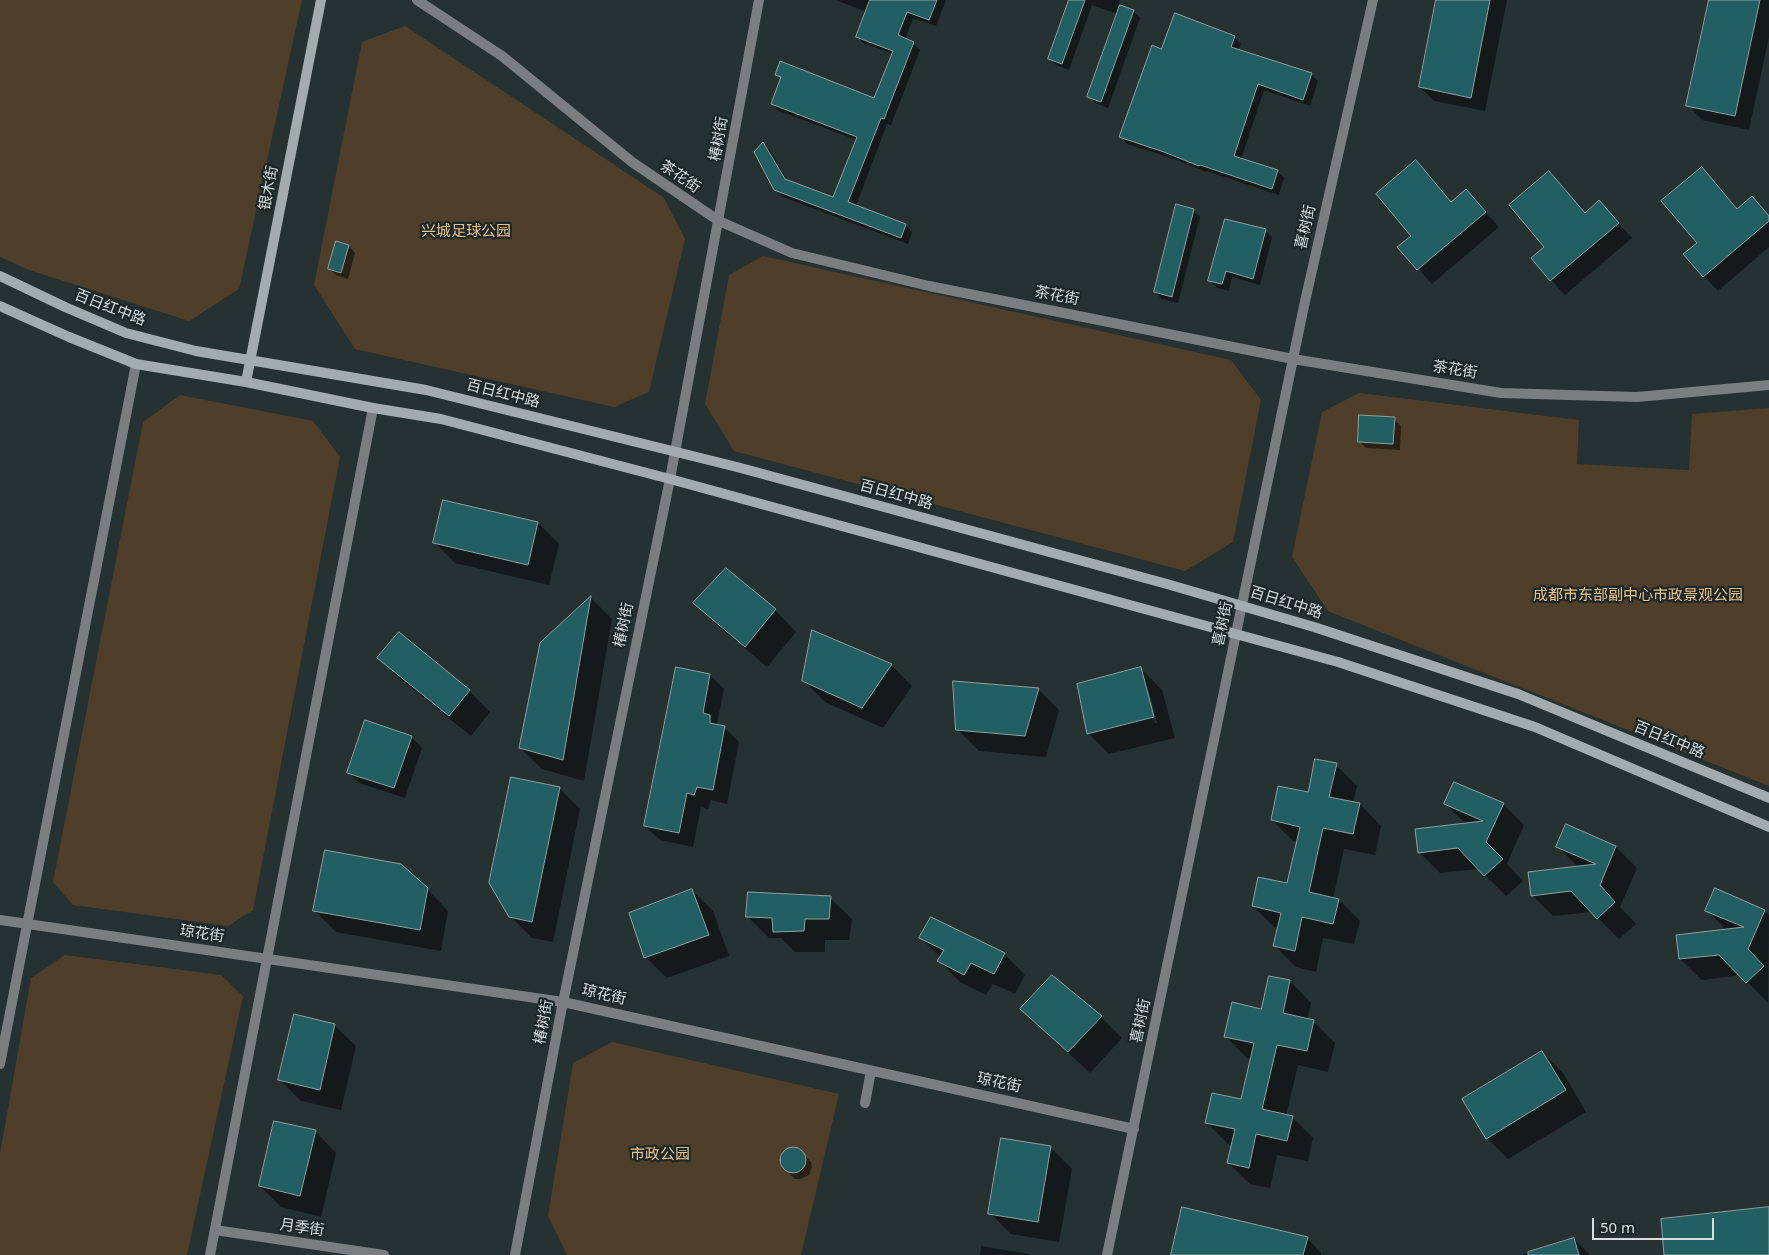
<!DOCTYPE html>
<meta charset="utf-8">
<style>
body{margin:0}
#map{position:relative;width:1769px;height:1255px;overflow:hidden;background:#263132;font-family:"Noto Sans",sans-serif}
canvas{display:block}
.scale{position:absolute;left:1592px;top:1218px;width:122px;height:22px;box-sizing:border-box;border:2px solid #d7dede;border-top:0;padding-left:6px;font-size:15px;line-height:18px;white-space:nowrap;color:#d7dede;-webkit-text-stroke:4px #1c2828;paint-order:stroke}
</style>
<div id="map">
<canvas width="1769" height="1255"></canvas>
<div class="scale">50 m</div>
</div>
<script>
const ctx = document.querySelector('canvas').getContext('2d');
ctx.lineJoin = 'round';
function fill(path, color) {
  ctx.fillStyle = color;
  ctx.fill(path, 'evenodd');
}
function stroke(path, color, width, dash) {
  ctx.strokeStyle = color;
  ctx.lineWidth = width;
  ctx.lineCap = dash ? 'butt' : 'round';
  ctx.setLineDash(dash || []);
  ctx.stroke(path);
}
function write(font, color, halo, rows, align = 'center') {
  ctx.font = font + ' "Noto Sans","Noto Sans SC",sans-serif';
  ctx.lineWidth = 4.5;
  ctx.setLineDash([]);
  ctx.textBaseline = 'middle';
  ctx.strokeStyle = halo;
  ctx.fillStyle = color;
  for (const [text, x, y, turn = 0] of rows) {
    ctx.save();
    ctx.translate(x, y);
    ctx.rotate((+turn || 0) * Math.PI / 180);
    ctx.textAlign = isNaN(turn) ? turn : align;
    if (halo) ctx.strokeText(text, 0, 0);
    ctx.fillText(text, 0, 0);
    ctx.restore();
  }
}
const green = new Path2D(`
 M0 0H302L239 289 189 321 29 270 0 257Z
 M405 26 664 198 685 239 649 392 614 407 355 349 314 285 362 42Z
 M763 256 1231 360 1261 400 1233 542 1185 571 734 451 705 404 729 275Z
 M1359 393 1579 420 1577 464 1689 470 1692 414 1769 408V786L1328 611 1292 557 1322 412Z
 M180 395 313 421 340 457 253 910 228 926 73 905 53 882 143 422Z
 M65 955 221 975 243 996 187 1255H0V1154L31 978Z
 M612 1042 839 1094 801 1255H567L548 1216 573 1063Z`);
const shadow = new Path2D(`
 M835 0H946L936 26 913 18 905 40 913 43 920 50 891 125 887 124 856 206 905 225 912 232 908 244 783 197 775 189 763 144 770 150 788 182 834 199 857 140 779 111 772 104 781 80 776 75 875 99 893 54 864 43 857 36 867 12Z
 M1071 0H1120L1118 6 1133 11 1140 18 1108 108 1095 103 1088 96 1118 14 1092 5 1069 70 1056 65 1050 58Z
 M1438 0H1507L1485 111 1434 101 1420 87Z
 M1710 0H1769V37L1749 130 1702 120 1688 105Z
 M1234 37 1241 44 1238 50 1311 74 1318 81 1310 106 1264 90 1241 159 1277 171 1284 178 1279 195 1207 171 1206 172 1172 158 1127 144 1121 137 1162 50Z
 M1416 162 1452 203 1466 191 1499 227 1432 284 1399 248 1413 236Z
 M1702 169 1738 209 1752 198 1769 216V247L1718 291 1704 276 1699 243Z
 M1549 173 1586 214 1599 202 1632 238 1565 295 1532 259 1546 247Z
 M1193 210 1200 217 1178 303 1162 299 1155 292Z
 M1265 230 1272 237 1260 285 1232 277 1229 291 1217 288 1210 281Z
 M349 246 355 253 348 279 336 275 329 268Z
 M1394 419 1401 426 1400 450 1366 448 1359 441Z
 M538 523 559 544 549 585 455 563 434 542Z
 M591 598 612 619 584 781 542 769 520 748 541 644Z
 M695 603 775 610 796 632 767 667 716 624Z
 M379 658 469 691 490 712 471 736 400 679Z
 M891 665 912 686 883 728 825 702 803 680Z
 M1141 669 1162 690 1175 738 1109 754 1088 733ZM1146 692H1149L1157 723H1155Z
 M710 675 724 689 717 724 720 727H724L739 742 727 804 711 800 708 809 701 807 693 847 660 840 645 826Z
 M1038 689 1059 710 1046 757 979 751 958 730Z
 M411 737 422 748 405 798 359 783 349 772Z
 M1336 765 1357 786 1353 803 1360 804 1381 826 1375 855 1344 849 1333 899 1339 900 1360 921 1354 944 1323 938 1316 972 1296 967 1275 946 1279 928 1274 927 1253 906 1288 884 1298 842 1293 841 1272 820 1309 793Z
 M559 788 580 809 553 942 532 938 510 916Z
 M1445 804H1503L1524 825 1507 864 1523 881 1506 896 1479 869 1440 873 1419 852 1466 824Z
 M1567 826 1616 847 1637 868 1620 907 1636 924 1619 939 1592 912 1553 916 1532 895 1578 867 1558 847Z
 M427 889 448 911 441 951 336 932 315 911Z
 M692 890 713 911 729 956 667 978 645 957Z
 M830 898 852 919 849 940H825V952H795L781 938H769L747 916Z
 M1707 910 1764 911 1769 915 1768 1003 1741 975 1702 980 1680 959 1727 931Z
 M920 937 1004 954 1025 975 1015 994 993 984 986 995 960 982 939 961 941 958Z
 M1053 977 1101 1017 1122 1038 1090 1073 1021 1009Z
 M1290 981 1311 1003 1307 1020 1313 1021 1335 1043 1328 1072 1298 1065 1286 1116 1292 1117 1313 1138 1308 1161 1277 1155 1270 1188 1250 1184 1228 1163 1232 1145 1228 1144 1207 1123 1242 1101 1251 1059 1247 1058 1226 1037 1262 1010Z
 M334 1025 356 1046 341 1110 301 1101 279 1079Z
 M1541 1052 1563 1073 1586 1112 1508 1159 1487 1138Z
 M315 1131 336 1153 321 1217 281 1207 260 1186Z
 M1050 1147 1072 1169 1059 1242 1011 1234 990 1213Z
 M794 1149 801 1151 811 1162 812 1167 809 1175 800 1179H795L784 1168 781 1158 782 1154 788 1150Z
 M1307 1238 1321 1253V1255H1172Z
 M1574 1239 1590 1255H1521Z
 M981 1246 1029 1254 1030 1255H980Z`);
const building = new Path2D(`
 M870 0H937L929 20 907 12 898 35 914 42 884 119 881 118 848 202 906 224 901 238 774 190 754 152 763 142 785 179 833 197 857 137 771 104 781 77 775 75 780 61 874 98 893 51 856 37Z
 M1069 0H1085L1062 64 1048 59Z
 M1436 0H1490L1471 98 1419 87Z
 M1709 0H1760L1735 116 1686 106Z
 M1120 5 1134 10 1101 102 1087 97Z
 M1175 13 1235 36 1231 47 1312 73 1303 100 1258 84 1234 156 1278 170 1272 189 1200 165 1199 166 1164 152 1119 137 1152 45 1161 49Z
 M1416 160 1451 202 1466 189 1486 212 1417 270 1397 247 1411 236 1376 194Z
 M1702 167 1737 209 1752 196 1769 216V221L1703 277 1683 254 1697 243 1661 201Z
 M1549 171 1585 213 1599 200 1619 223 1550 281 1531 258 1544 247 1509 205Z
 M1176 204 1194 209 1172 297 1154 292Z
 M1225 219 1266 229 1253 279 1226 271 1222 284 1208 281Z
 M336 241 349 245 341 273 328 269Z
 M1359 415 1395 417 1393 444 1358 442Z
 M443 500 538 522 528 565 433 543Z
 M726 568 776 609 745 647 693 603Z
 M591 596 563 760 519 748 540 643Z
 M812 630 892 664 862 708 802 681Z
 M399 632 470 690 449 716 377 658Z
 M676 667 710 674 703 713 710 715V723L725 726 713 790 697 787 694 795 687 793 679 833 644 826Z
 M1141 667 1154 717 1087 734 1077 684Z
 M953 681 1039 688 1025 736 956 730Z
 M365 720 412 736 394 788 347 773Z
 M1315 759 1337 763 1329 797 1360 803 1353 834 1323 828 1309 892 1339 899 1333 924 1302 917 1295 951 1273 946 1281 913 1252 906 1258 877 1287 883 1300 827 1271 820 1278 786 1308 792Z
 M511 777 560 787 532 922 509 917 489 883Z
 M1454 782 1504 803 1486 842 1503 859 1484 876 1458 848 1418 853 1415 829 1483 821 1444 804Z
 M1566 824 1616 846 1600 885 1615 902 1597 919 1571 891 1531 896 1528 872 1596 864 1556 847Z
 M325 850 401 864 428 888 420 930 313 911Z
 M1715 888 1765 910 1748 949 1764 966 1746 983 1719 955 1679 959 1676 935 1744 927 1705 911Z
 M692 889 709 935 644 958 629 913Z
 M748 892 831 896 829 919H805L804 931 773 932 772 918 746 917Z
 M931 917 1005 953 994 974 971 963 964 975 937 961 944 950 919 938Z
 M1052 975 1102 1016 1068 1052 1020 1009Z
 M1269 976 1290 980 1283 1013 1314 1020 1307 1051 1277 1045 1262 1109 1293 1116 1287 1141 1256 1134 1249 1168 1227 1163 1235 1129 1205 1123 1212 1093 1241 1099 1254 1043 1224 1037 1232 1002 1261 1009Z
 M294 1014 335 1024 320 1090 278 1080Z
 M1542 1051 1566 1090 1486 1139 1462 1099Z
 M274 1121 316 1130 300 1196 259 1186Z
 M1001 1138 1051 1146 1038 1222 988 1214Z
 M780 1160a13 13 0 1 1 26 0a13 13 0 1 1-26 0Z
 M1182 1207 1308 1237 1303 1255H1171Z
 M1769 1207V1255H1664L1661 1219Z
 M1574 1238 1579 1255H1528V1252Z`);
const street = new Path2D(`
 M417 0 502 56 632 162 719 221 792 253 929 286 1293 359 1501 393 1637 397 1769 385
 M0 920 563 1002 1134 1129
 M0 1064 136 364
 M865 1103 871 1071
 M215 1230 384 1255
 M210 1255 373 408
 M515 1255 560 1017 670 479 759 0
 M1107 1255 1304 306 1373 0`);
const secondary = new Path2D(`
 M0 276 65 307 126 333 196 351 426 390 737 467 1167 584 1314 627 1518 694 1769 798
 M0 306 69 337 136 364 246 382 373 408 441 419 670 479 1338 662 1535 727 1769 827
 M246 382 321 0`);
const streetNames = [
 ["椿树街",719,139,-80],
 ["茶花街",680,177,34],
 ["银木街",269,188,-79],
 ["喜树街",1306,227,-77],
 ["茶花街",1057,296,11],
 ["百日红中路",110,308,21],
 ["茶花街",1455,370,9],
 ["百日红中路",503,394,14],
 ["百日红中路",896,495,15],
 ["百日红中路",1286,603,17],
 ["喜树街",1223,624,-78],
 ["椿树街",624,625,-78],
 ["百日红中路",1669,740,22],
 ["琼花街",202,934,8],
 ["琼花街",604,995,13],
 ["喜树街",1141,1021,-78],
 ["椿树街",544,1022,-79],
 ["琼花街",999,1083,12],
 ["月季街",302,1228,8]
];
const parkNames = [
 ["兴城足球公园",466,232],
 ["成都市东部副中心市政景观公园",1638,596],
 ["市政公园",660,1155]
];
fill(green, '#4f3f2a');
fill(shadow, '#0007');
fill(building, '#225f63');
stroke(building, '#919e9f', 1);
stroke(street, '#797f7f', 10);
stroke(secondary, '#a3acac', 10);
write('15px', '#d7dede', '#1c2828', streetNames);
write('15px', '#efc286', '#1c2828', parkNames);
</script>
